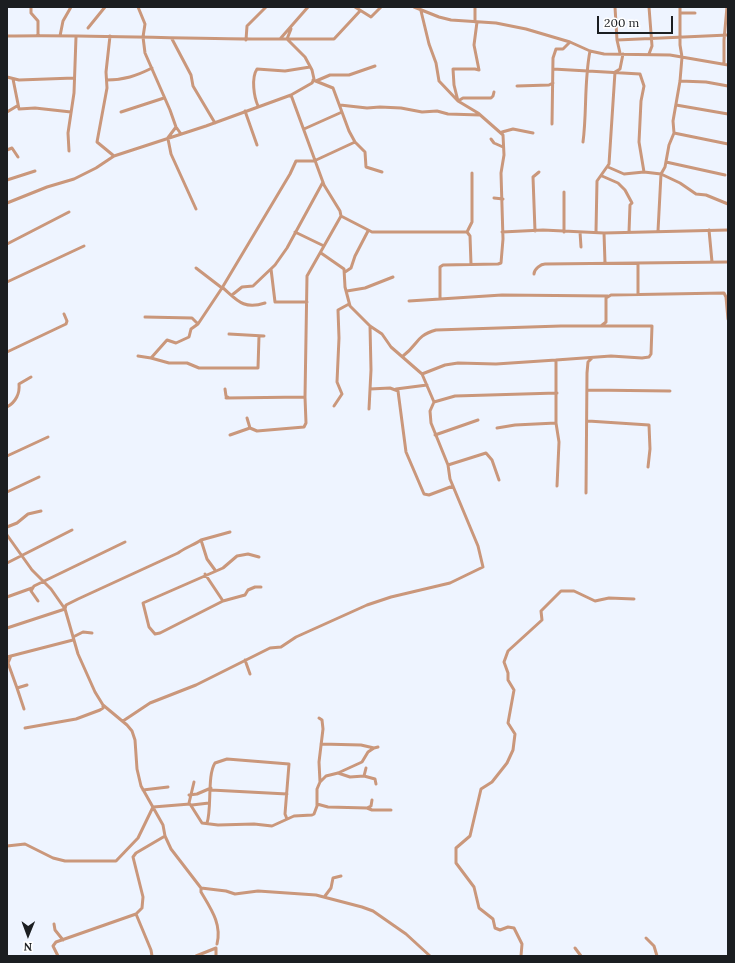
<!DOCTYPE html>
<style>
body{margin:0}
#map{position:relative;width:735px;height:963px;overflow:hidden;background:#eef4ff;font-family:Lora,serif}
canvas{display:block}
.frame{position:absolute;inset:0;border:8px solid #1b1e21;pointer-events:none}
.north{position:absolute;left:8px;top:915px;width:40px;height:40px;-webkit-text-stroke:3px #fff;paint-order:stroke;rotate:181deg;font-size:11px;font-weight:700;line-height:16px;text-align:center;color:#1b1e21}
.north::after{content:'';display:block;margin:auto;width:14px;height:18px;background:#1b1e21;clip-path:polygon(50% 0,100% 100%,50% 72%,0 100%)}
.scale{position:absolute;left:597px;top:16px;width:76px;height:18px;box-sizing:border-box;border:2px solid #1b1e21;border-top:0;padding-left:5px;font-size:12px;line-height:14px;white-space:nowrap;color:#1b1e21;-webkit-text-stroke:3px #fff;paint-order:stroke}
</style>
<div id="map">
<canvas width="735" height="963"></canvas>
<div class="frame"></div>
<div class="north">N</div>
<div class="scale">200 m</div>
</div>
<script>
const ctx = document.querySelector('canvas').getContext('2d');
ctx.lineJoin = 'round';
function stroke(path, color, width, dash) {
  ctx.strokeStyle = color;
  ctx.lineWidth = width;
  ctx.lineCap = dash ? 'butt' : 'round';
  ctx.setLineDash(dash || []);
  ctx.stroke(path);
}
const minor = new Path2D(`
 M31 7V13L38 21V35
 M138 7 145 24 143 37 145 53 170 110 176 127 181 134
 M355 7 371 17 381 7
 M414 7 439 17 451 20 496 23 526 29 570 42 590 51 604 54 670 55 728 65
 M475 7V22
 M615 7 617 40 620 53
 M649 7 652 46 649 54
 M421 11 429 44 436 63 439 81 458 101 478 113 503 135 504 155 501 173 503 239 501 263 498 264 443 265 440 267V299
 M681 13H695
 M477 22 474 45 479 70 475 69H453L454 85 458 101 463 98H491L493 96 494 92
 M88 28 105 7
 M291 29 287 39H334L360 11
 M7 36C98 34 189 40 280 39L308 7
 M60 36 63 21 71 7
 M110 36 106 72 107 88 97 142 114 156
 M172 39 191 75 193 86 215 123
 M246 40 247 26 266 7
 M617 40 728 35
 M724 64V40L727 7
 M553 69 640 74 644 86 641 101 639 142 644 172
 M7 77 19 80 74 78
 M13 79 19 109 35 108 71 112
 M107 80C124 80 136 76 152 68
 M313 80 333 88 349 131 355 142 365 152 366 167 382 172
 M316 81 330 75H349L375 66
 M680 81 706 82 728 86
 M517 86 549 85 553 83
 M291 95 324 185 340 211 341 216 307 276 305 397
 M340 105 367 108 380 107 401 108 422 112 437 111 448 114 480 115
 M676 105 728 114
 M258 106C254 97 251 78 257 69L285 71 310 67
 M245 111 257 145
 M7 112 17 106
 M121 112 164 98
 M552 124 553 58 556 49H563L570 42
 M304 129 342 112
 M502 132 513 129 533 133
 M674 133 728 144
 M167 139 176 127
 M168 139 171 154 196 209
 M491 139 494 143 503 147
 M583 142C587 112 584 81 590 51
 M7 150 12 148 18 157
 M69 151 68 133 74 93 76 37
 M666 162 725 175
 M608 167 624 174 644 172 661 174 680 183 696 194 706 195 728 204
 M602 176 618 183 625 190 632 203 630 205 629 232
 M7 180 35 171
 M494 198 503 199
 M7 203 47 187 74 179 96 168 114 156 206 126 291 95 312 83 314 79 312 70 305 57 287 39H280
 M341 216 372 232H467
 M709 230 712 262
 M535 231 533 177 539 172
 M596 231 597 181 609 164 615 72 620 69 623 54
 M658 231 661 174 665 167 669 145 674 133 673 121 680 81 682 57 680 45V7
 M295 232 324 246
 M467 232 472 222V173
 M467 232 470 236 471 264
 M502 232 543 230 604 233 728 230
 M564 232V192
 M580 232 581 247
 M604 233 605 263
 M7 244 69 212
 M196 268 222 288 290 174 296 161H314L355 142
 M271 269 275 302H307
 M345 272 351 268 355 256 368 231
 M534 274C534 269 541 264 545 264L728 262
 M7 282 84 246
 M222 287C237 300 243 310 265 303
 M222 288 198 324 191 329 189 337 176 343 167 340 151 358 169 363H187L199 368H258L259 336
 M347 291 365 288 393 277
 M638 294V264
 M232 295 242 287 253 286 275 265 287 248 323 182
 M409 301 502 295 608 296
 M145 317 192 318 198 324
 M229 334 264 336
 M7 352 66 324 67 321 64 314
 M138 356 151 358
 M403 356C419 344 415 336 436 330L561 326H601L606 322V298L611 295 724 293 726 297 728 319
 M556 360 611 356 642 358 649 357 651 354 652 326H603
 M422 374 445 365 458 363 496 364 556 360V423L515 425 497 428
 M225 389 226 396 229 398
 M370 389 390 388 398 391 406 452 424 494 429 495 453 486
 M396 389 427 385
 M588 390 670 391
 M226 398 305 397 306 423 304 427 257 431 250 428 230 435
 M434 402 455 396 557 393
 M334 406 342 394 337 382 339 338 338 310 349 304
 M7 407C16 402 20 393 19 384L31 377
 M369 409 371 370 370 326
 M247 418 250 428
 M588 421 649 425 650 449 648 467
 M556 423 559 442 557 486
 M435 435 478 420
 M7 456 48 437
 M448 465 486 453 492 460 499 480
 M7 492 39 477
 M586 493 587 373 588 362 592 358
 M7 527 17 523 28 514 41 511
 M7 535 32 570 51 589 65 609 78 654 95 692 103 705 127 725 132 731 135 740 137 769 141 786 163 825 165 836 171 849 201 888 226 891 235 894 258 891 316 895 362 907 373 911 406 934 430 956
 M259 557 248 554 237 556 223 568 143 603 149 627 155 634 160 633 223 601 245 595 248 590 255 587H261
 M7 563 72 530
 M215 570 207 559 201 540 230 532
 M205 574 223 601
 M7 597 32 588
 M38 601 31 591 34 586 125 542
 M7 628 65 609 66 605 78 599 178 553C186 547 194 545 201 540
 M73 637 83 632 92 633
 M11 656 8 663 17 688 27 685
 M7 657 73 640
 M245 660 250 674
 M17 688 24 709
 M123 721 150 703 196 685 270 648 281 647 296 637 367 605 391 597 450 583 483 567 478 546 450 479 448 465 431 423 430 411 434 402 422 374 391 347 382 334 370 326 350 306 345 287 344 269 321 253
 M25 728 76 719 100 710 103 708V705
 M321 744 361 745 374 748 378 747
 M338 773 350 777 364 776 366 768
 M364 776 375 779 376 784
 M320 782 326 776 338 773 362 762 368 752 374 748
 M143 790 168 787
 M211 790 287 794
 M189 795 197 794 211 788
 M189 803 194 782
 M317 804 328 807 367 808 371 806 372 800
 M192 805 209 803
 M367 808 372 810H391
 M207 823C212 809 207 775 215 763L227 759 289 764 285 814 287 819
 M7 846 25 844 53 858 65 861H116L138 838 153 807 190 804 202 823 218 825 254 824 272 826 294 816 312 815 314 814 317 806V789L320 782 319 762 323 729 322 720 319 718
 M201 888V892C211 909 222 924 217 944
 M325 896 331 888 333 878 341 876
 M136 914 151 950 152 956
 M54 924 55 930 63 940
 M646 938 654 946 657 956
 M575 948 581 956
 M58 956 53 946 56 942 136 914 142 908 143 897 133 857 136 853 165 836
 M196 956 216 948V956
 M521 956 522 944 514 928 508 927 500 930 495 928 493 919 479 908 474 887 456 863V848L470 836 481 789 492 782 507 763 513 750 515 734 508 723 514 690 508 680V673L504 662 508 651 542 620 541 611 561 591H574L595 601 609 598 634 599`);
stroke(minor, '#ca977b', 3);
</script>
